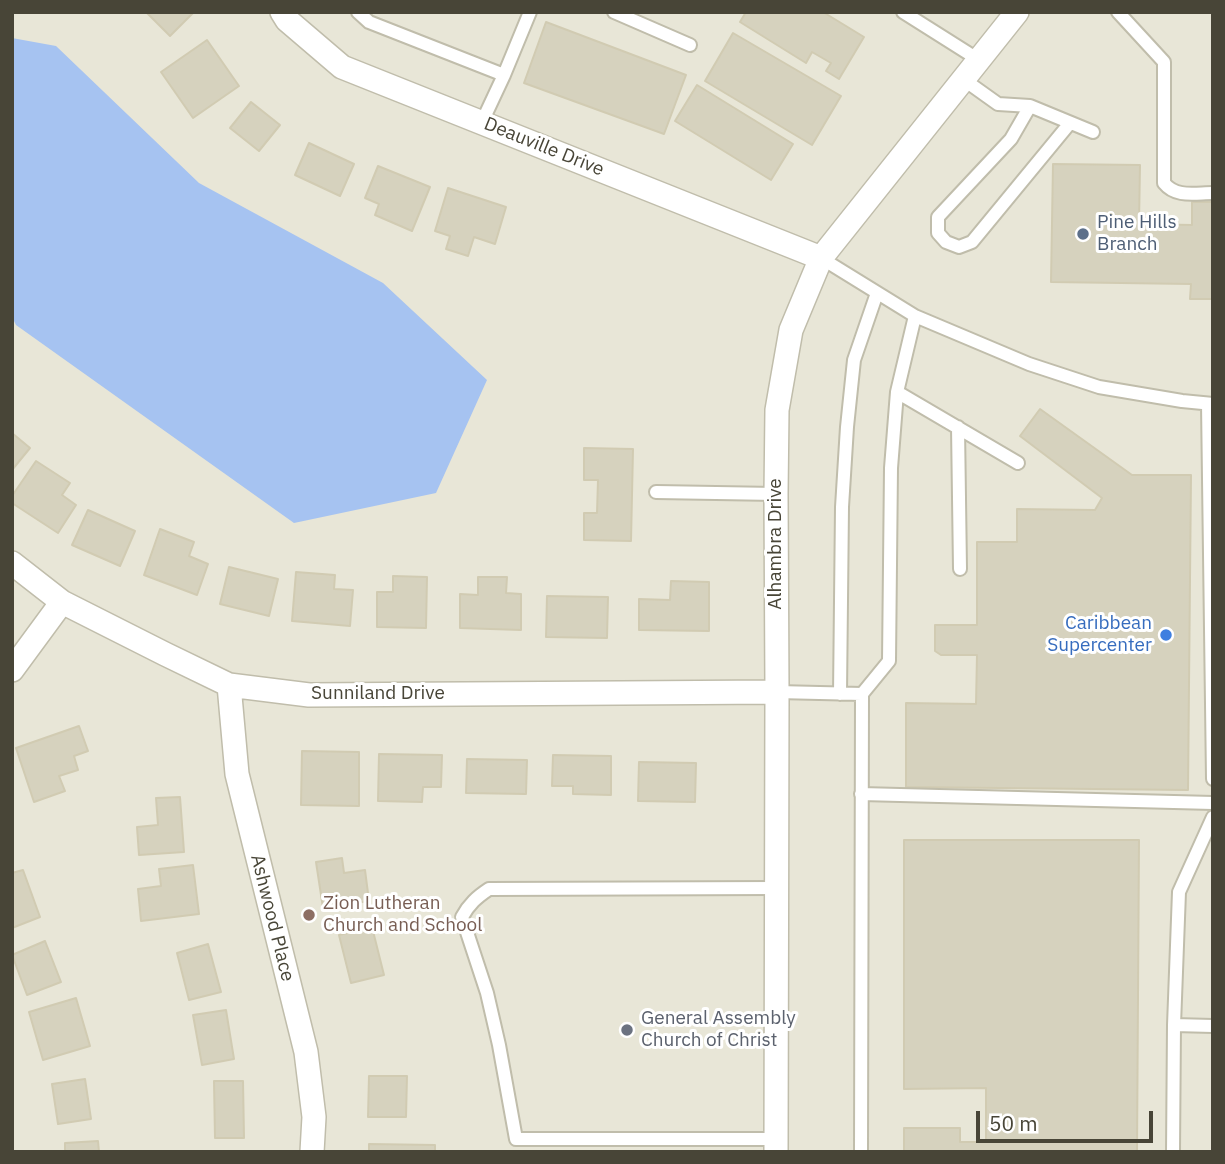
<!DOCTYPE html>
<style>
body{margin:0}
#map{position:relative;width:1225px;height:1164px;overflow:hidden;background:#f5f3e9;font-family:"IBM Plex Sans",sans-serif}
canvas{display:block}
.frame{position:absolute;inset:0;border:14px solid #484537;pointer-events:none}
.scale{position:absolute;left:976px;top:1111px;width:177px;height:32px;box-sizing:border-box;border:4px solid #484537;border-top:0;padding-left:9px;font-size:21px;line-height:24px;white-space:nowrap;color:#484537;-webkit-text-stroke:5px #fff;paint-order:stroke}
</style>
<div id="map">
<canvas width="1225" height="1164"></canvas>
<div class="frame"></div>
<div class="scale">50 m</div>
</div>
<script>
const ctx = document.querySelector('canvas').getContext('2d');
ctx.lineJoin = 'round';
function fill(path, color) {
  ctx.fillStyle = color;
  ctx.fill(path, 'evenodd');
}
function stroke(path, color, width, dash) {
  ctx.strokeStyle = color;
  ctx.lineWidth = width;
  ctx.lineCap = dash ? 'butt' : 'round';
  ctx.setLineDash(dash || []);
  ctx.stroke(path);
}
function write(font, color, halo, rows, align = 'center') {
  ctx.font = font + ' "IBM Plex Sans",sans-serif';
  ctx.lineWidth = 6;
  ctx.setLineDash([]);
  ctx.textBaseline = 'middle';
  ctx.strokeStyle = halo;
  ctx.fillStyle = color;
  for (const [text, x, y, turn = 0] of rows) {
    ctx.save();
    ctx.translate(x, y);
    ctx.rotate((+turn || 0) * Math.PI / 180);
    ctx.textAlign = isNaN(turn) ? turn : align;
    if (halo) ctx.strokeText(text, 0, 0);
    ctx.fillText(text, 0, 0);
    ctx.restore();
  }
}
const residential = new Path2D(`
 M12 12H1213V1152H12Z`);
const water = new Path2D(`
 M12 38 56 46 199 183 383 283 487 380 436 493 294 523 16 325 12 317Z`);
const building = new Path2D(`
 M146 12H194L170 36Z
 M746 12H823L864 37 839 79 826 71 831 63 812 52 806 63 740 22Z
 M546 22 686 75 664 134 524 83Z
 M733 33 841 96 812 145 705 81Z
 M207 40 239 86 193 118 161 72Z
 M697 85 793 144 771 180 675 121Z
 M251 102 280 125 259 151 230 128Z
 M309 143 354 164 340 196 295 175Z
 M1053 164 1140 165 1139 224 1192 225V202H1213V299H1190L1191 284 1051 282Z
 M378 166 430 187 412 231 375 215 379 204 365 198Z
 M448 188 506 207 495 244 474 237 468 256 446 249 450 236 435 231Z
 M1040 409 1132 475H1191L1188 790 906 787V703L976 704 977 655H941L935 651V625H977V542H1017V509L1095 510 1102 498 1020 436Z
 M12 433 30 448 12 470Z
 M584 448 633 449 631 541 584 540V513H597L598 480H584Z
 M36 461 70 483 62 495 76 505 58 533 12 503V496Z
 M88 510 135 531 120 566 72 545Z
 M160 529 194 542 189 556 208 564 197 595 144 575Z
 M229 567 278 579 269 616 220 604Z
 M296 572 335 575 334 589 353 590 350 626 292 621Z
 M393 576 427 577 426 628 377 627V592H393Z
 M478 577H507L506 593 521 594V630L460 628V594L478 595Z
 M671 581 709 582V631L639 630V599L670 600Z
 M547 596 608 597 607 638 546 637Z
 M79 726 88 751 74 756 78 770 59 776 65 791 34 802 16 748Z
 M302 751 359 752V806L301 805Z
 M379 754 442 755 441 787H423L422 802 378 801Z
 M553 755 611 756V795L573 794V786H552Z
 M467 759 527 760 526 794 466 793Z
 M639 762 696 763 695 802 638 801Z
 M180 797 184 852 139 855 137 827 158 825 156 798Z
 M904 840H1139L1137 1152H904V1128H960V1142H986V1088L904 1089Z
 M342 858 344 873 365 870 369 901 323 908 316 862Z
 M193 865 199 914 141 921 138 889 161 886 159 869Z
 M23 870 40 917 12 928V873Z
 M372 927 384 975 351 983 339 935Z
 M45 941 61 982 27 995 12 955Z
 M208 944 221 992 189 1000 177 953Z
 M76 998 90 1046 43 1060 29 1012Z
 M226 1010 234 1059 202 1065 193 1015Z
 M369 1076H407L406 1117H368Z
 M85 1079 91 1119 58 1124 52 1084Z
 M214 1081H243L244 1138H215Z
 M98 1141 99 1152H65V1143Z
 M369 1144 435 1145V1152H369Z`);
const service = new Path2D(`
 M358 12 369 22 504 75 482 122
 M614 12 690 45
 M903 12 979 60
 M1118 12 1164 62V183C1176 198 1195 193 1213 193
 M504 75 530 12
 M963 79 998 104 1030 106 1093 132
 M1030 106 1011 139 938 217V233L946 242 959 247 972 242 1070 123
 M821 258 915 316 1029 364 1099 387 1182 401 1213 404
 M897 392 1018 463
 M1208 404 1213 779
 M958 427 960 569
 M656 492 776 494
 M777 692 862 694 861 1152
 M840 694 842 507 847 427 854 360 877 293
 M862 694 889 661 891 468 897 392 915 316
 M861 794 1213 803
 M1174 1025 1213 1026
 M776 1139H516L499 1045 487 993 462 917C469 904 477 897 489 889L777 888
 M1173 1152 1174 1025 1179 892 1213 817`);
const minor = new Path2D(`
 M282 12 287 20 342 67 821 258
 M12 563 62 602 165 654 229 685 309 695 777 692
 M12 670 62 602
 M229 685 237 774 306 1052 314 1117 312 1152
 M776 1152 777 692 776 494 777 410 791 330 821 258 1017 12`);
const markers = [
 [1083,234,7,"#5c6f8a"],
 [1166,635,7,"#3f7fe0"],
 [309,915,7,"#8d6e63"],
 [627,1030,7,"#6b7280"]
];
const streetNames = [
 ["Deauville Drive",544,147,22],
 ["Alhambra Drive",776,544,-90],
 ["Sunniland Drive",378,694],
 ["Ashwood Place",272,918,76]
];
const serviceNames = [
 ["Pine Hills",1097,223],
 ["Branch",1097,245]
];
const shopNames = [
 ["Caribbean",1152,624],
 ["Supercenter",1152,646]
];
const educationNames = [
 ["Zion Lutheran",323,904],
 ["Church and School",323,926]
];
const worshipNames = [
 ["General Assembly",641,1019],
 ["Church of Christ",641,1041]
];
fill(residential, '#e8e6d7');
fill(water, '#a6c3f1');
fill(building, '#d6d2be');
stroke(building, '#d1cbb2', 2);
stroke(service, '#c0bdab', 16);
stroke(minor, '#c0bdab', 26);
stroke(service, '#fff', 12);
stroke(minor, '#fff', 23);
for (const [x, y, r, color] of markers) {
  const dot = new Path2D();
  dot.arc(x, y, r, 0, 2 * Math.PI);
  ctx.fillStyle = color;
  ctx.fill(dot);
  stroke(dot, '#fff', 2.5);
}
write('19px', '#484537', '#fff', streetNames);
write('19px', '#4e5e75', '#fff', serviceNames, 'left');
write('19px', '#366cbe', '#fff', shopNames, 'right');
write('19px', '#785e54', '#fff', educationNames, 'left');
write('19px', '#5b616d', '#fff', worshipNames, 'left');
</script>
